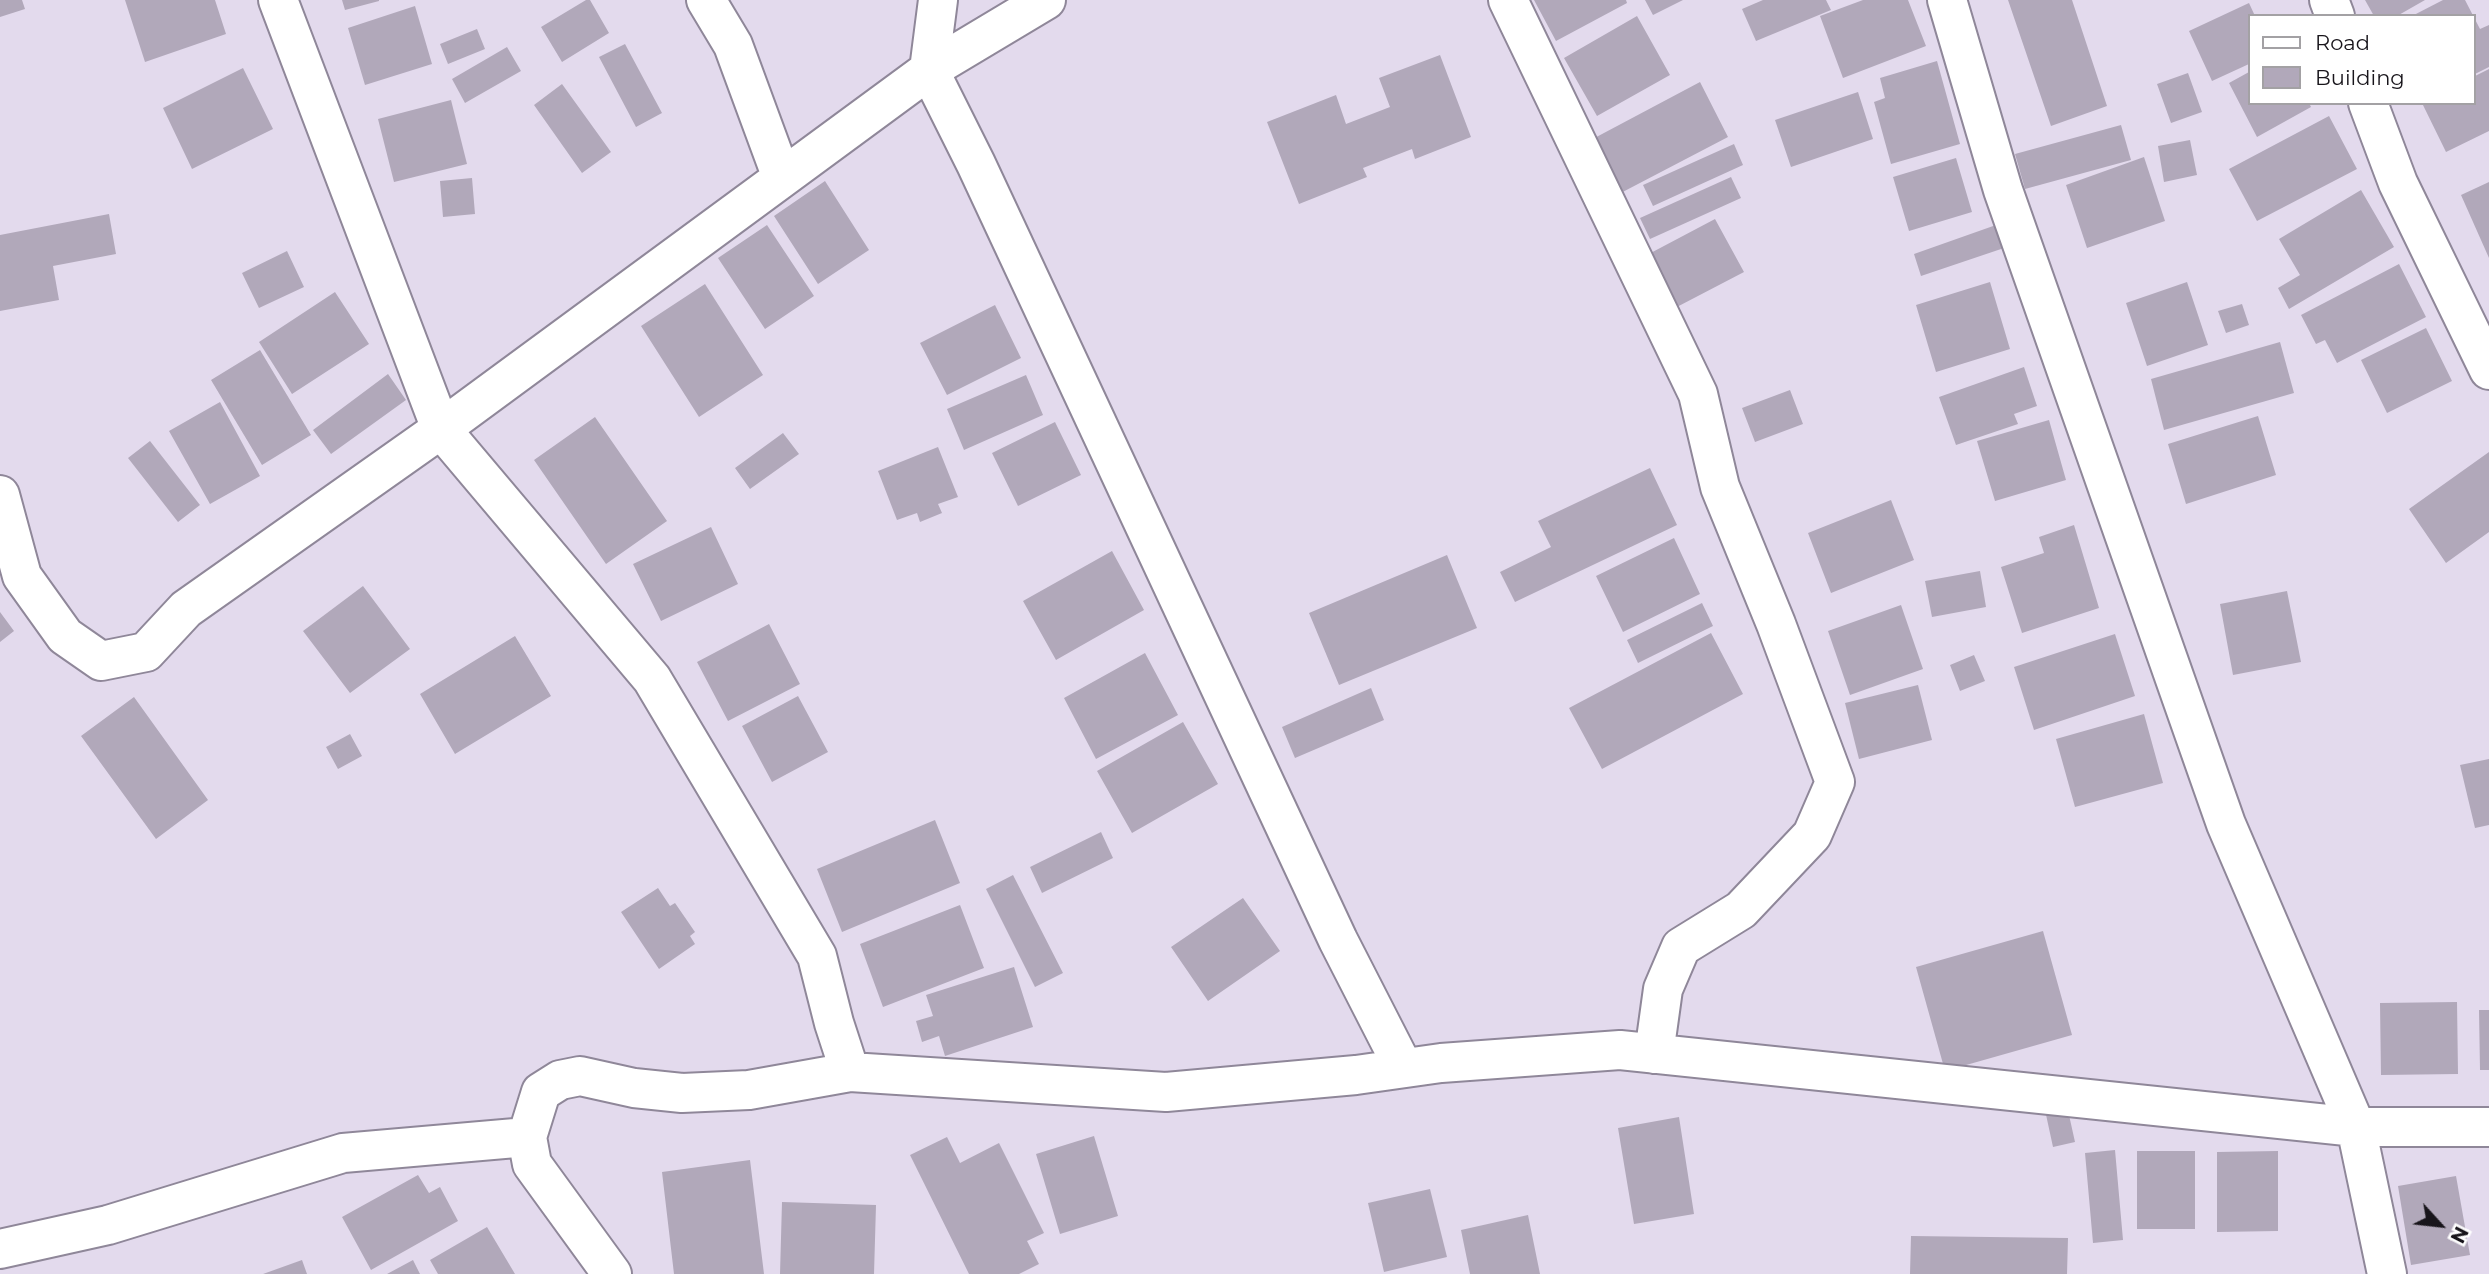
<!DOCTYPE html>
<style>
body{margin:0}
#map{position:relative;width:2489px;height:1274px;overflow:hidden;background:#e3daed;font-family:Montserrat,sans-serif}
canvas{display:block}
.legend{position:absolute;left:2248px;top:14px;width:228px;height:91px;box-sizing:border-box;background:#fff;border:2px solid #a3a1a4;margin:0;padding:9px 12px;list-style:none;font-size:21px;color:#18151b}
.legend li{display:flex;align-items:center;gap:14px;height:35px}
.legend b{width:35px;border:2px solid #a3a1a4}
.north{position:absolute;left:2405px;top:1190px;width:70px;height:70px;-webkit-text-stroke:5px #fff;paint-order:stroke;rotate:117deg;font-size:19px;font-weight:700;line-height:28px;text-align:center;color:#18151b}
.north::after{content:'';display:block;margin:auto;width:24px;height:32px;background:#18151b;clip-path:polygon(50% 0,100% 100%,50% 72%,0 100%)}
</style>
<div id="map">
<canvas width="2489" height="1274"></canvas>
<ul class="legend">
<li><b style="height:9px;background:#fff"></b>Road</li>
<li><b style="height:19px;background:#b1a8ba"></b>Building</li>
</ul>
<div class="north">N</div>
</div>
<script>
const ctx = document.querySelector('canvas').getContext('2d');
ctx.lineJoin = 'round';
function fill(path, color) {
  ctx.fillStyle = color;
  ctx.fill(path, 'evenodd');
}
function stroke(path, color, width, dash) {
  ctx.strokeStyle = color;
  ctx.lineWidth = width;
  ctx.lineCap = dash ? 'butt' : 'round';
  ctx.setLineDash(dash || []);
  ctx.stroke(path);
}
const building = new Path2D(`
 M0 0H22L25 9 0 17Z
 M125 0H215L226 34 145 62Z
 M342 0H379V1L345 10Z
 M586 0H590L609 33 562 62 541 27Z
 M1534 0H1626L1627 3 1556 41Z
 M1645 0H1683L1653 15Z
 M1763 0H1826L1831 10 1756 41 1742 9Z
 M1863 0H1908L1926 46 1843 78 1820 16Z
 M2008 0H2072L2107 106 2051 126Z
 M2365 0H2425L2397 16H2374Z
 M2443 0H2465L2480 29 2489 25V67L2473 75V16H2412Z
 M2249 3 2255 16H2249V64L2212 81 2189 31Z
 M415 6 432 64 365 85 348 28Z
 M1637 16 1670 75 1597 116 1564 58Z
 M477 29 485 49 448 64 440 44Z
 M625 44 662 113 636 127 599 57Z
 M507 47 521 71 465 103 452 79Z
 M1440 55 1471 137 1415 159 1412 149 1363 168 1367 177 1299 204 1267 122 1336 95 1346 124 1390 107 1379 78Z
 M1937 61 1960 144 1891 164 1874 102 1885 98 1880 78Z
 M243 68 273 129 192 169 163 108Z
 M2489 69V131L2446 152 2422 103H2473V77Z
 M2249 72V103H2309L2311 107 2257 137 2229 83Z
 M2188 73 2202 112 2171 123 2157 84Z
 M1700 82 1728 137 1615 196 1587 142Z
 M562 84 611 152 582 173 534 105Z
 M1858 92 1873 139 1791 167 1775 120Z
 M451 100 467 164 394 182 378 119Z
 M2329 116 2357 169 2257 221 2229 169Z
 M2121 125 2131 160 2025 189 2015 154Z
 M2190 140 2197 175 2164 182 2158 146Z
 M1734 144 1743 165 1653 206 1643 185Z
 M2144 157 2165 221 2087 248 2066 185Z
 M1956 158 1972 212 1909 231 1893 177Z
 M1731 177 1741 198 1650 239 1640 218Z
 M472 178 475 214 443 217 440 181Z
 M825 181 869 250 818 284 774 216Z
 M2489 182V258L2461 195Z
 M2361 190 2394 247 2289 309 2278 288 2300 275 2279 239Z
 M109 214 116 254 53 266 59 300 0 311V235Z
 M1715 219 1744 272 1673 309 1645 256Z
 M767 225 814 296 765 329 718 258Z
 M1996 225 2004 248 1921 276 1914 254Z
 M287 251 304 287 259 308 242 273Z
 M2399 264 2426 317 2337 363 2325 340 2316 344 2301 315Z
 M1990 282 2010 349 1936 372 1916 305Z
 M2187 282 2208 345 2147 366 2126 303Z
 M705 284 763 375 699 417 641 326Z
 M335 292 369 344 292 394 259 342Z
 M2242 304 2249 325 2226 333 2218 311Z
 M995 305 1021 358 947 395 920 343Z
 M2426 328 2452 381 2387 413 2361 360Z
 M2280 342 2294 393 2164 430 2151 379Z
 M260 350 311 435 262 465 211 380Z
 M2024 367 2037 406 2014 414 2018 424 1956 445 1939 397Z
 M388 374 406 400 331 454 313 430Z
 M1026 375 1043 415 964 450 947 409Z
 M1790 390 1803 424 1755 442 1742 408Z
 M220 402 260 476 210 504 169 431Z
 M2258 416 2276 475 2186 504 2168 444Z
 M595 417 667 521 606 564 534 460Z
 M2049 420 2066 480 1995 501 1977 441Z
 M1055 422 1081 475 1018 506 992 453Z
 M783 433 799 454 750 489 735 468Z
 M150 441 200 505 178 522 128 458Z
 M938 447 958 497 938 504 942 513 920 522 917 513 897 520 878 471Z
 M2489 452V532L2446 563 2409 509Z
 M1650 468 1677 525 1515 602 1500 572 1551 547 1538 521Z
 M1891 500 1914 560 1831 593 1808 533Z
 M2074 525 2099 608 2022 633 2001 567 2044 553 2039 537Z
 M711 527 738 584 661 621 633 564Z
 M1674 538 1700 594 1623 632 1596 576Z
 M1112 551 1144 610 1056 660 1023 601Z
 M1447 555 1477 628 1339 685 1309 613Z
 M1980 571 1986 607 1932 617 1925 581Z
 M363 586 410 649 350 693 303 631Z
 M2287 591 2301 662 2233 675 2220 604Z
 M1702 603 1713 626 1638 663 1627 640Z
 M1901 605 1923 669 1850 695 1828 631Z
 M0 612 14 631 0 642Z
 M769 624 800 684 728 721 697 662Z
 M1711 633 1743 694 1602 769 1569 708Z
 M2115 634 2135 696 2034 730 2014 667Z
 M515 636 551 696 455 754 420 694Z
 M1145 653 1178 715 1096 759 1064 698Z
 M1974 655 1985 681 1960 691 1950 665Z
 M1918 685 1932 740 1859 759 1845 703Z
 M1371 688 1384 720 1295 758 1282 727Z
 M798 696 828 752 772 782 742 726Z
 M134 697 208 800 156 839 81 736Z
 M2144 714 2163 783 2075 807 2056 739Z
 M1183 722 1218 784 1132 833 1097 771Z
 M350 734 362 756 338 769 326 747Z
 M2489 759V825L2475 828 2460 765Z
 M935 820 960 883 842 932 817 869Z
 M1101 832 1113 858 1042 893 1030 867Z
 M1013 875 1063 973 1035 987 986 889Z
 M658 888 670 906 675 903 695 932 690 936 695 944 659 969 621 912Z
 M1243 898 1280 951 1208 1001 1171 947Z
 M960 905 984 968 883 1007 860 944Z
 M2043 931 2072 1035 1945 1071 1916 967Z
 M1014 967 1033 1027 945 1056 939 1036 922 1042 916 1021 933 1016 926 995Z
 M2457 1002 2458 1074 2381 1075 2380 1003Z
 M2479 1010H2489V1070H2480Z
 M2067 1106 2075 1142 2053 1147 2045 1110Z
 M1679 1117 1694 1214 1634 1224 1618 1128Z
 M1094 1136 1118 1216 1060 1234 1036 1154Z
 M947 1137 960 1163 999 1143 1044 1233 1027 1241 1039 1264 1019 1274H969L910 1155Z
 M2115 1150 2123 1240 2093 1243 2085 1153Z
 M2137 1151H2195V1229H2137Z
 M2278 1151V1231L2217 1232V1152Z
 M750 1160 764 1274H674L662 1172Z
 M418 1175 429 1193 440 1187 458 1221 371 1270 342 1217Z
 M2456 1176 2470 1255 2411 1265 2398 1186Z
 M1430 1189 1447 1257 1384 1272 1368 1203Z
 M782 1202 876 1205 874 1274H780Z
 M1528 1215 1540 1274H1470L1461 1230Z
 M487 1227 515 1274H438L430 1260Z
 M1911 1236 2068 1238 2067 1274H1910Z
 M302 1260 307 1274H263Z
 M413 1260 420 1274H387Z`);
const minor = new Path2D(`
 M278 0 441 429 652 679 817 956 834 1023 850 1072
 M706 0 733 45 782 178
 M938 0 929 70 976 164 1338 940 1403 1067
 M1508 0 1698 394 1720 487 1776 624 1835 782 1812 835 1741 910 1681 947 1663 989 1654 1054
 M1947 0 2003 190 2226 824 2356 1127 2387 1274
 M2329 0 2335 16
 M2368 103 2398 183 2489 370
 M0 495 22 576 65 636 101 661 146 652 186 609 441 429 929 70 1046 0
 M0 1249 108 1225 343 1153 527 1137
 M612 1274 532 1164 527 1137 541 1092 560 1080 580 1076 634 1088 682 1093 749 1090 850 1072 1166 1092 1356 1075 1441 1063 1620 1050 2356 1127H2489`);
fill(building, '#b1a8ba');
stroke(minor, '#8f8799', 42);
stroke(minor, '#fff', 38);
</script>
